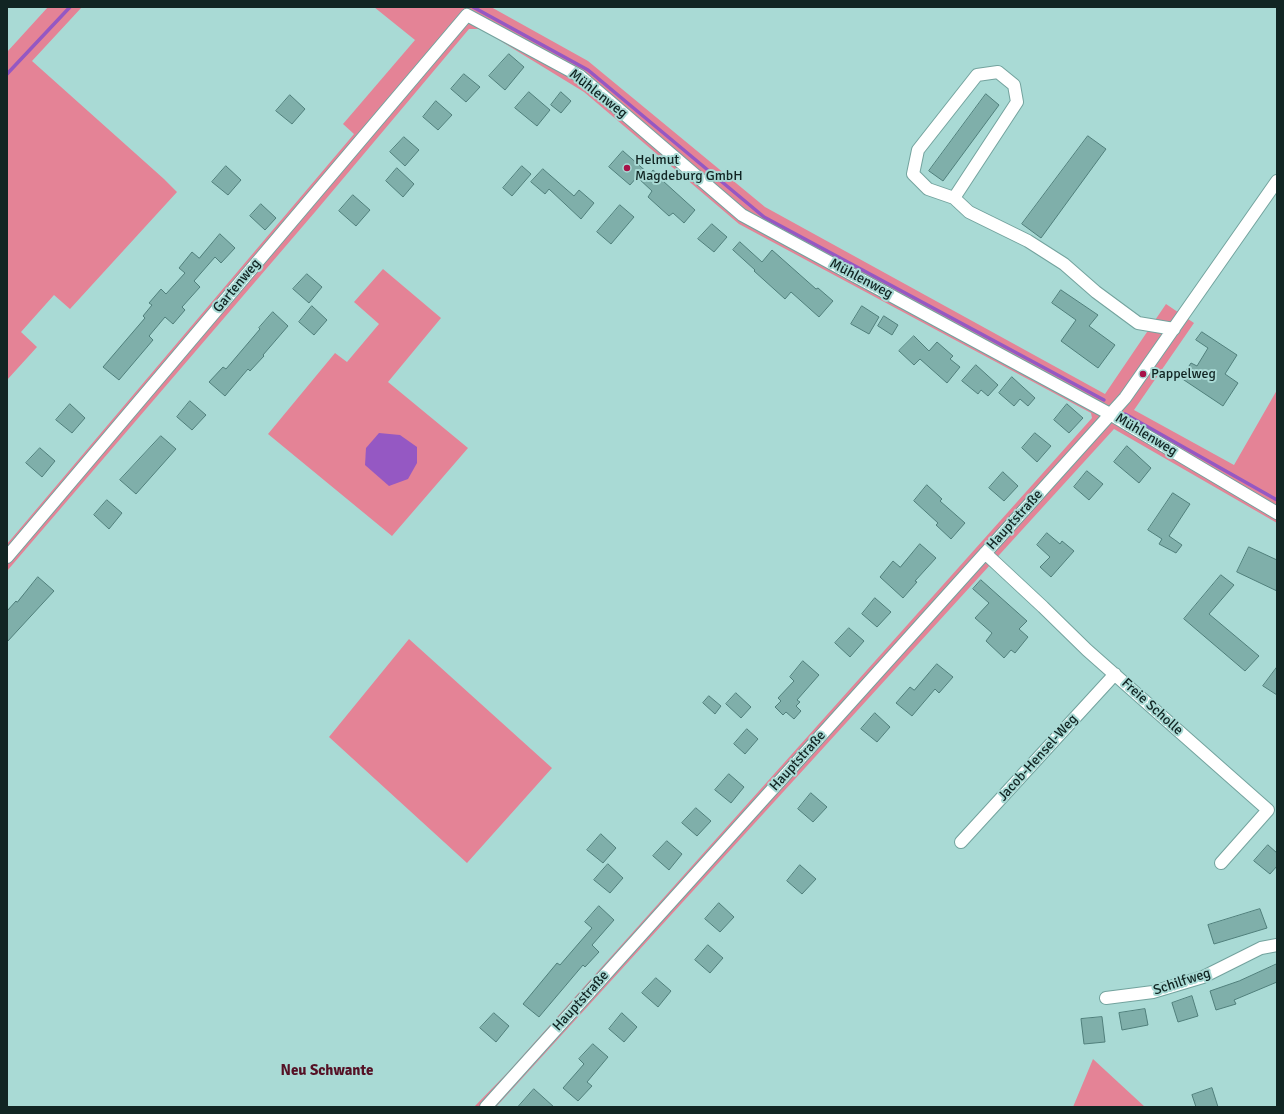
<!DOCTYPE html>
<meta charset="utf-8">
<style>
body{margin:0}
#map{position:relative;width:1284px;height:1114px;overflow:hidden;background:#a9dad5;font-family:Signika,sans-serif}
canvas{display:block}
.frame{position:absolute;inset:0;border:8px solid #112523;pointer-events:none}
</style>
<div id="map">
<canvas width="1284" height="1114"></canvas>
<div class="frame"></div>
</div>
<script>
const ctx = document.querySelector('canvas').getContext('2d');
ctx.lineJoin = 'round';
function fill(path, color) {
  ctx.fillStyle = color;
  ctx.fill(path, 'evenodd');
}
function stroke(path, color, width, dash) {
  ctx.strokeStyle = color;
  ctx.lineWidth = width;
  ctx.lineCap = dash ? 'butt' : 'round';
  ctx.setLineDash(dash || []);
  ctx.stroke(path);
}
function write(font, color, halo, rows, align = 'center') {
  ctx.font = font + ' Signika,sans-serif';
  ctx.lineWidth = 4;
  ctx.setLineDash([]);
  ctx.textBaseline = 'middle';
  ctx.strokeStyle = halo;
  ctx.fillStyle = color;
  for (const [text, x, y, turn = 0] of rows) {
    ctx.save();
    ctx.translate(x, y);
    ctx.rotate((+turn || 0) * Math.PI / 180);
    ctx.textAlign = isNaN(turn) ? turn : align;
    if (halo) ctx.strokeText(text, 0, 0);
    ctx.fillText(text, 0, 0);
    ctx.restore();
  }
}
const green = new Path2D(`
 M48 7H82L32 61 164 179 177 192 70 309 54 295 21 332 37 347 7 380V52Z
 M374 7H491L588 61 765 207 1105 394 1166 304 1194 323 1134 410 1234 465 1277 390V523L1114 429 496 1107H474L508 1072 1092 418 1091 413 739 224 584 92 481 29H469L315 212 7 571V544L354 134 343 124 415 40Z
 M383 269 441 318 388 382 468 448 392 536 268 434 335 353 347 362 379 324 354 302Z
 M409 639 552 768 467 863 329 737Z
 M1093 1059 1145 1107H1073Z`);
const water = new Path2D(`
 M379 433 400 435 417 447V463L408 479 389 486 365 465 366 448Z`);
const stream = new Path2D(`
 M473 7 588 70 764 217 1104 400
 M7 74 70 7
 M1125 414 1277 500`);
const building = new Path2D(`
 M509 54 524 67 505 90 489 76Z
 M464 74 480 87 466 102 451 89Z
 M529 92 550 110 537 126 515 108Z
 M561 92 571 101 561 113 551 105Z
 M986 94 999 105 943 181 929 171Z
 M290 95 305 109 292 124 276 111Z
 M436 101 452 115 438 130 423 117Z
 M1088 136 1106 149 1041 238 1022 224Z
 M404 137 419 150 405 166 390 152Z
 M623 151 649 174 653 170 664 179 663 181 695 210 684 223 673 213 669 216 648 197 652 191 637 177 630 185 609 167Z
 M226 166 241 180 228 195 212 182Z
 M522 166 531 174 512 196 503 188Z
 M397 168 414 184 403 197 386 181Z
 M543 169 574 196 579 190 594 203 581 219 549 189 545 194 531 182Z
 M353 195 370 210 356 226 339 211Z
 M261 204 276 218 265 230 250 216Z
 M620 205 634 217 611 244 597 232Z
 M712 224 727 237 714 252 698 239Z
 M220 234 235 248 221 263 215 257 194 281 200 287 182 307 185 310 173 324 165 317 149 336 153 340 119 380 103 367 145 318 143 316 152 305 149 303 161 289 166 294 185 273 179 268 192 252 199 258Z
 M740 242 762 262 772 250 816 289 818 288 833 301 819 317 791 292 785 299 754 271 755 270 733 250Z
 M307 274 322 287 309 303 293 289Z
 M1061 290 1098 315 1089 326 1115 345 1098 368 1061 341 1076 320 1052 303Z
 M312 306 327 320 314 335 299 322Z
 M862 306 879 317 869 334 851 324Z
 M273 312 288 326 263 355 264 356 250 371 248 369 225 396 209 382 223 367 226 369 260 329 259 328Z
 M884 316 898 325 892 335 878 326Z
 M1202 332 1237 355 1225 374 1238 383 1223 406 1181 378 1191 363 1197 366 1208 348 1196 340Z
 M914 336 929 351 937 342 953 356 950 359 960 367 947 383 920 359 914 365 899 351Z
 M976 365 998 385 988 396 981 390 978 394 962 381Z
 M1012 377 1035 398 1028 406 1020 399 1014 406 999 393Z
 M190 401 206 415 192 430 177 417Z
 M70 404 85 418 72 433 56 420Z
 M1067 404 1083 418 1069 433 1054 420Z
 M1035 433 1051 446 1037 462 1022 448Z
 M161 436 176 449 136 494 120 480Z
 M1127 446 1151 468 1139 483 1114 462Z
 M40 448 55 461 42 477 26 463Z
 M1087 471 1103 484 1089 500 1074 487Z
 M1003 472 1018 486 1004 501 989 488Z
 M927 485 942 499 940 501 965 523 951 539 936 525 938 523 914 501Z
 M1173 493 1190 504 1169 536 1182 545 1176 553 1159 544 1162 539 1148 530Z
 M107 500 122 513 109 529 94 515Z
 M1047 533 1060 544 1062 541 1074 551 1051 577 1040 567 1050 557 1037 545Z
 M920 544 936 558 915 581 917 582 903 598 880 577 893 561 900 567Z
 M1249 547 1277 560V591L1237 572Z
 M1221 575 1234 585 1209 614 1259 656 1245 671 1184 619Z
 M38 577 54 591 7 642V611L16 601 17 602Z
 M981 580 1027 621 1019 629 1028 637 1015 653 1011 650 1004 658 986 641 992 633 975 618 989 603 973 589Z
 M875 598 891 612 877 627 862 614Z
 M849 628 864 641 850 657 835 643Z
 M803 661 819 675 797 700 800 702 796 706 801 711 794 719 786 712 783 715 775 707 781 701 778 698 794 681 790 677Z
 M937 664 953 677 939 693 935 689 912 716 896 703 910 687 914 690Z
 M1277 667V695L1263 686Z
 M736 693 751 707 741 718 726 704Z
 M709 696 721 706 715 714 703 703Z
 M875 713 890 727 877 742 861 729Z
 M747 729 758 739 745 754 734 744Z
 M729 774 744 787 731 803 715 790Z
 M811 793 827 807 813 822 798 809Z
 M696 808 711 821 697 836 682 823Z
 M601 834 616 848 603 863 587 850Z
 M667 841 682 854 669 870 653 856Z
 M1268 845 1277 853V866L1270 874 1254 861Z
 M608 864 623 878 610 893 594 880Z
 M800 865 816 879 802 894 787 881Z
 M719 903 734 917 720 932 705 919Z
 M599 906 614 920 592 945 599 952 585 967 583 965 539 1017 523 1004 557 963 560 965 592 928 585 922Z
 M1260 909 1267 928 1214 944 1208 925Z
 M708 945 723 958 710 973 695 960Z
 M1277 964V982L1234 1000 1236 1004 1216 1010 1210 991 1239 981Z
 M656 978 671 991 658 1007 642 993Z
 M1192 996 1198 1016 1178 1022 1172 1003Z
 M1145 1009 1148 1025 1122 1030 1119 1013Z
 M494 1013 509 1026 496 1042 480 1028Z
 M622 1013 637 1027 624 1042 609 1029Z
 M1102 1017 1105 1042 1084 1044 1081 1019Z
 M593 1044 608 1057 587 1082 592 1086 578 1101 563 1088 584 1064 579 1059Z
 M1212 1088 1218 1107H1196L1192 1095Z
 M534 1089 554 1107H518Z`);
const minor = new Path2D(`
 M954 198 1017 102 1014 85 998 72 977 75 918 150 913 174 928 189 954 198 969 212 1028 241 1064 264 1096 292 1138 323 1174 329
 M985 553 1043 607 1087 650 1268 810 1221 863
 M7 557 467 15 580 76 742 215 1110 414 1277 513
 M961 842 1115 674
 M1106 998 1153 992 1203 977 1261 948 1277 945
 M486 1107 1125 398 1277 181`);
const markers = [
 [627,168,4,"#a71248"],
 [1143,374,4,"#a71248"]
];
const streetNames = [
 ["Mühlenweg",598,94,38],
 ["Mühlenweg",861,279,28],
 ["Gartenweg",237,286,-50],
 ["Mühlenweg",1146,435,31],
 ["Hauptstraße",1015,520,-48],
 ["Freie Scholle",1152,707,42],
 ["Jacob-Hensel-Weg",1038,758,-48],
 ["Hauptstraße",798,761,-48],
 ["Schilfweg",1182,982,-18],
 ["Hauptstraße",581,1001,-48]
];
const poiNames = [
 ["Helmut",635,160],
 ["Magdeburg GmbH",635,176],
 ["Pappelweg",1151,374]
];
const neighbourhoodNames = [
 ["Neu Schwante",327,1071]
];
fill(green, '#e48396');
fill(water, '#9558c3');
stroke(stream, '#9558c3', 3.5);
fill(building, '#7fafaa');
stroke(building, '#507f7b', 1);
stroke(minor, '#73a39e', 14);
stroke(minor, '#fff', 12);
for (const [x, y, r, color] of markers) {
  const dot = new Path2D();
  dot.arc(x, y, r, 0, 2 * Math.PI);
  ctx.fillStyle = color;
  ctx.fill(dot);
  stroke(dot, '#a9dad5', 1.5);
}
write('14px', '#112523', '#a9dad5', streetNames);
write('14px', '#112523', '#a9dad5', poiNames, 'left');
write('bold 15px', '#551125', '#a9dad5', neighbourhoodNames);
</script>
